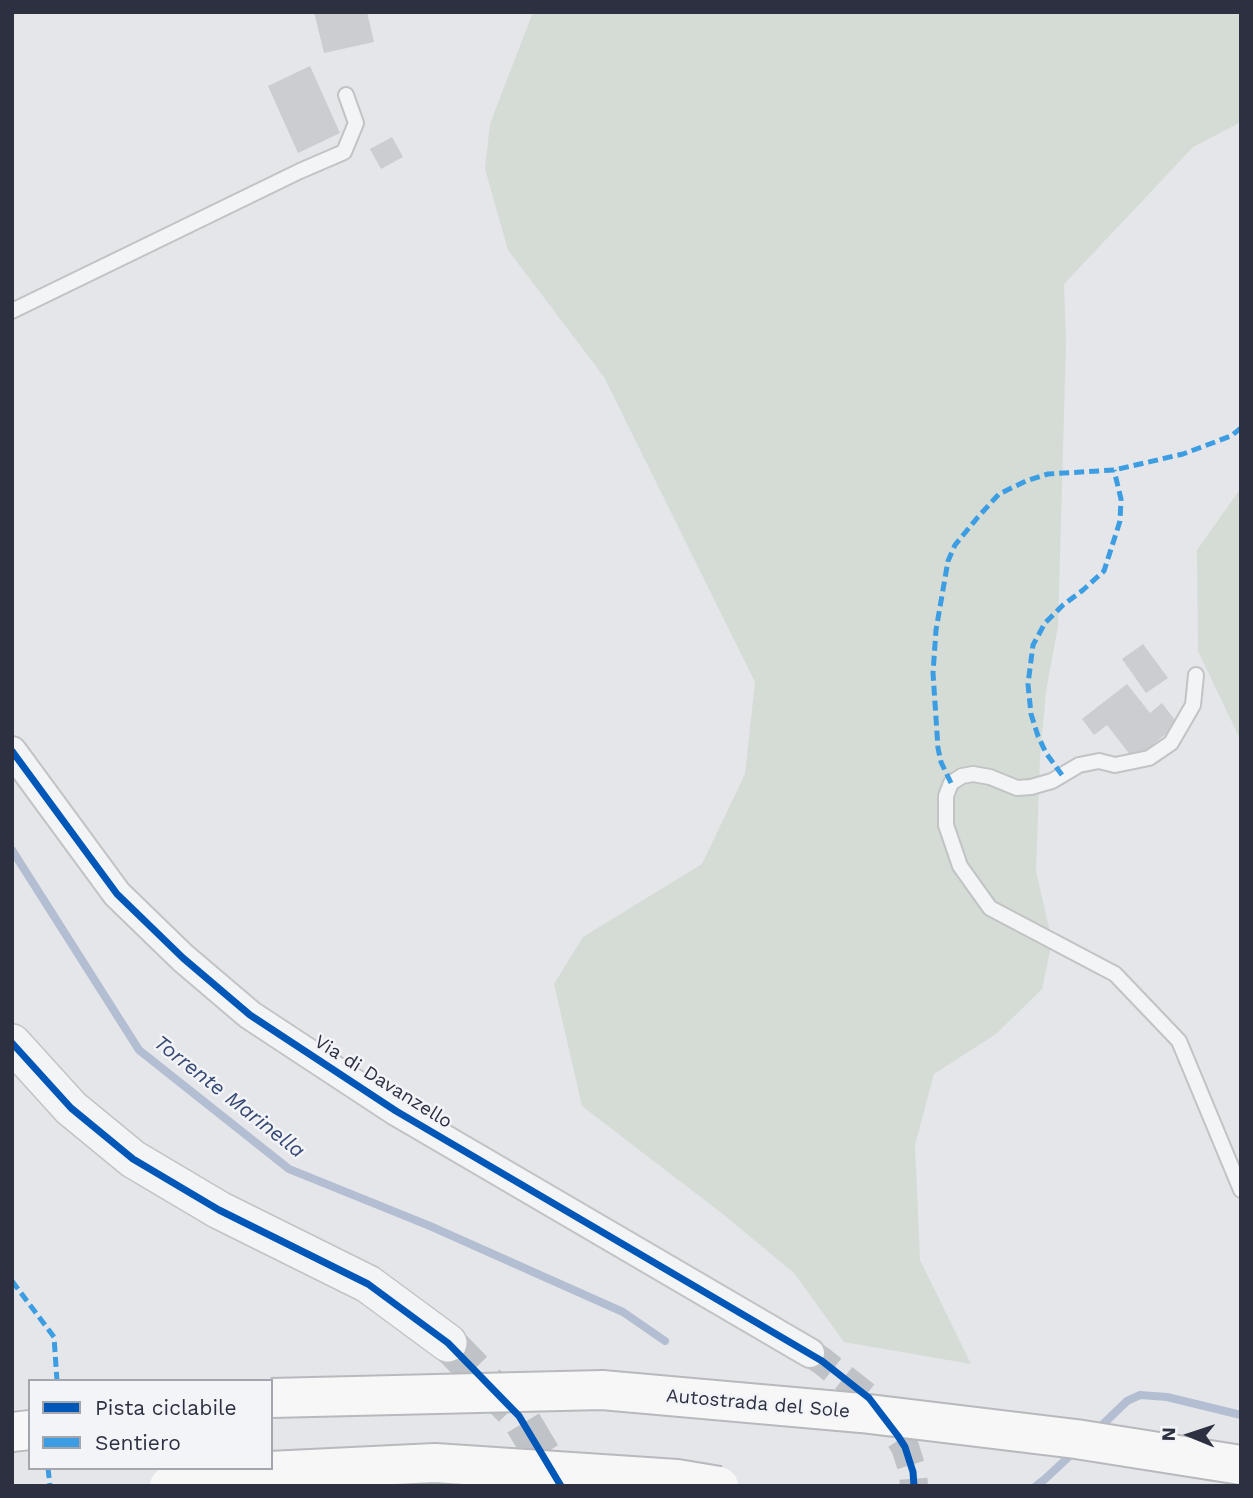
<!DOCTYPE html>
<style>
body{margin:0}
#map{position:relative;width:1253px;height:1498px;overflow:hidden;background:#e4e6e9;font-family:"Work Sans",sans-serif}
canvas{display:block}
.frame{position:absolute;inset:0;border:14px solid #2c3041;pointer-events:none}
.legend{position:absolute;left:28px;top:1379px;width:245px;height:91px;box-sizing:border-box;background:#f2f4f8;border:2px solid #a3a6af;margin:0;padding:9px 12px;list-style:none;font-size:21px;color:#2c3041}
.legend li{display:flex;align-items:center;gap:14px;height:35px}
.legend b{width:35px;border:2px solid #a3a6af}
.north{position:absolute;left:1155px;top:1400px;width:70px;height:70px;-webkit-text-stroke:5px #f2f4f8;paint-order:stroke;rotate:272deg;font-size:19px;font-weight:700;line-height:28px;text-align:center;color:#2c3041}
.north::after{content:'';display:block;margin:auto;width:24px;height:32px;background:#2c3041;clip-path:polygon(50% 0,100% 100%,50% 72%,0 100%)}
</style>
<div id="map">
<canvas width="1253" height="1498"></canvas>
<div class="frame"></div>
<ul class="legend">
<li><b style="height:9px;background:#0057b8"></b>Pista ciclabile</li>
<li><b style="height:9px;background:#3d9de3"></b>Sentiero</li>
</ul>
<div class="north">N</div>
</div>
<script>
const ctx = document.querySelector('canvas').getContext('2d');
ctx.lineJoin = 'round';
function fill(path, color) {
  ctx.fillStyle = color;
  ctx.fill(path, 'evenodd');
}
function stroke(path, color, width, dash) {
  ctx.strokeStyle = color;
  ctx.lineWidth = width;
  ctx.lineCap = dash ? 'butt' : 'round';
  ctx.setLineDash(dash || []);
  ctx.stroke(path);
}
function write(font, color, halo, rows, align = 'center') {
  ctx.font = font + ' "Work Sans",sans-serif';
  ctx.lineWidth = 5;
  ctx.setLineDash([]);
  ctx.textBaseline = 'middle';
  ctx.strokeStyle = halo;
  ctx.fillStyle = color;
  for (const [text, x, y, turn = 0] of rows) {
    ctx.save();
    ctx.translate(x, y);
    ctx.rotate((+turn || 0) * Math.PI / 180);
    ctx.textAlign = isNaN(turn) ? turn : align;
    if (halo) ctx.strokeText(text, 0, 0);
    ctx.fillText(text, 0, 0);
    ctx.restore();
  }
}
const green = new Path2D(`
 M533 12H1241V122L1193 147 1064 284 1066 342 1058 626 1046 691 1040 757 1036 871 1052 941 1042 989 996 1034 934 1074 915 1145 920 1260 971 1364 844 1342 794 1273 724 1215 582 1106 554 984 583 937 702 864 745 774 755 682 604 377 508 250 485 169 490 124Z
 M1241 488V741L1198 651 1197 550Z`);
const stream = new Path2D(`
 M12 850 139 1050 289 1169 430 1226 623 1312 665 1341
 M1098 1429 1127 1401 1140 1395 1167 1397 1241 1415
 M1036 1486 1045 1479 1076 1450`);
const building = new Path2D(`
 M314 12H367L374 42 324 53Z
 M310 66 340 133 298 153 268 86Z
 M392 137 403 157 381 169 370 149Z
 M1143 644 1168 678 1146 693 1122 659Z
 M1127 684 1150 713 1162 703 1178 724 1134 760 1107 725 1094 735 1082 719Z`);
const minorTunnel = new Path2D(`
 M810 1353 822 1361 869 1398 898 1436 905 1447 913 1472 914 1486`);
const tertiaryTunnel = new Path2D(`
 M448 1343 519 1416 561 1486`);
const service = new Path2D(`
 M12 311 300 171 344 152 356 123 346 95
 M1196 675 1193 705 1171 743 1149 758 1115 765 1099 761 1079 765 1052 781 1031 787 1017 788 990 777 973 774 962 776 951 783 946 796V825L960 866 990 908 1115 974 1179 1041 1241 1190`);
const minor = new Path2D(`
 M12 751 117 894 183 958 250 1015 396 1111 810 1353`);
const tertiary = new Path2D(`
 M12 1043 71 1108 133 1159 219 1210 368 1284 448 1343`);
const motorway = new Path2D(`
 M12 1432 30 1430`);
const motorwayBridge = new Path2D(`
 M271 1398 602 1390 861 1413 1076 1439 1241 1465
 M169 1486 269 1471 435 1463 677 1479 719 1486`);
const quiet = new Path2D(`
 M1062 775 1046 753 1038 736 1031 714 1028 684 1033 645 1045 623 1063 605 1083 590 1104 571 1120 521 1121 499 1114 470
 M951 783 941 762 938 748 933 673 936 630 948 561 955 545 978 517 999 494 1026 481 1048 474 1114 470 1183 454 1231 436 1241 428
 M12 1281 54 1337 57 1381
 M48 1468 50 1486`);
const cycleway = new Path2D(`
 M12 751 117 894 183 958 250 1015 396 1111 822 1361 869 1398 898 1436 905 1447 913 1472 914 1486
 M12 1043 71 1108 133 1159 219 1210 368 1284 448 1343 519 1416 561 1486`);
const streetNames = [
 ["Via di Davanzello",383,1082,32],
 ["Autostrada del Sole",758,1404,5]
];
const waterNames = [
 ["Torrente Marinella",229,1097,38]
];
fill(green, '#d4dcd5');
stroke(stream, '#b4bed2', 8);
fill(building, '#cbcdd1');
stroke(minorTunnel, '#bfc2c7', 28, [28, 14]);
stroke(tertiaryTunnel, '#bfc2c7', 37, [37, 18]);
stroke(service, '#c1c3c5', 18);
stroke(minor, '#c1c3c5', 32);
stroke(tertiary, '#c1c3c5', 40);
stroke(motorway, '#b7b9bd', 42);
stroke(service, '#f3f4f6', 14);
stroke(minor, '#f3f4f6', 28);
stroke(tertiary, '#f3f4f6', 37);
stroke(motorway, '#f7f7f7', 38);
stroke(motorwayBridge, '#b7b9bd', 42, []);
stroke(motorwayBridge, '#f7f7f7', 38);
stroke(quiet, '#3d9de3', 5, [10, 5]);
stroke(cycleway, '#0057b8', 7);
write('19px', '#2c3041', '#f2f4f8', streetNames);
write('italic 21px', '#384973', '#f2f4f8', waterNames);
</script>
